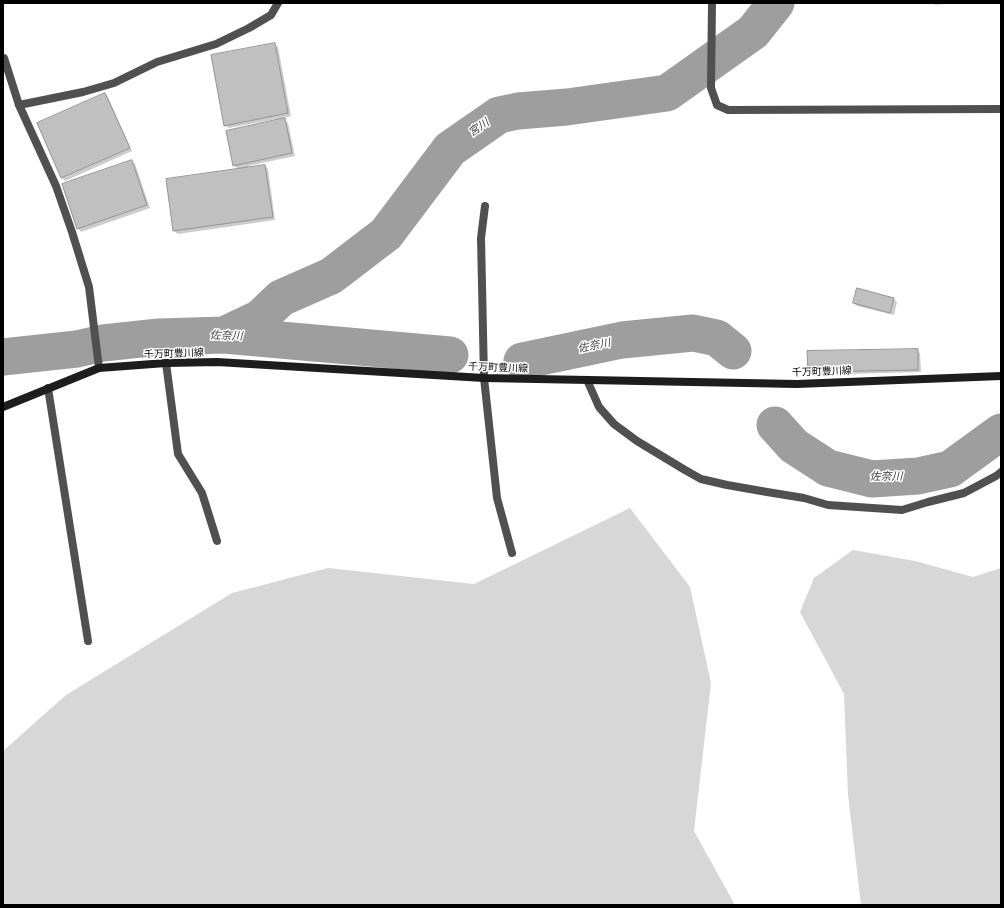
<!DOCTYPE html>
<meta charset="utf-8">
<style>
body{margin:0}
#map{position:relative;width:1004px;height:908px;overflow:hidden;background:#fff;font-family:"Fira Sans",sans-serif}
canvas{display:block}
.frame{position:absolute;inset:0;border:4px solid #000;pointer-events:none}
</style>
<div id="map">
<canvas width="1004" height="908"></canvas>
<div class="frame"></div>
</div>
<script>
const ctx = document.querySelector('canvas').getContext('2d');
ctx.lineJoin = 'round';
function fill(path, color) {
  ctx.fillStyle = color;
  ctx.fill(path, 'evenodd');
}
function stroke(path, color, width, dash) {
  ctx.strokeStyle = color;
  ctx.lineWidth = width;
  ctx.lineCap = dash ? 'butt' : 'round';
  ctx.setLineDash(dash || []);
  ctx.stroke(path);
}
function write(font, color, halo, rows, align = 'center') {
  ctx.font = font + ' "Fira Sans","Noto Sans JP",sans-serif';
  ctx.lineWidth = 3;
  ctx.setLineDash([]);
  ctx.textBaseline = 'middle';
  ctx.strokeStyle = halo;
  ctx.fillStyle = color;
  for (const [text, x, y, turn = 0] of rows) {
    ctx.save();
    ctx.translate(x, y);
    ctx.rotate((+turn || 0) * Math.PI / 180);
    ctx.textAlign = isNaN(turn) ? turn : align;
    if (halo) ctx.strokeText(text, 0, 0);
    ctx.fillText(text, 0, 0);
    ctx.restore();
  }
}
const green = new Path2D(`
 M630 508 690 587 711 683 694 831 735 905H3V751L66 695 232 593 328 568 474 584Z
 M853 550 915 561 973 577 1001 568V905H861L848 795 844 694 800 612 814 578Z`);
const shadow = new Path2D(`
 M933 3H955L935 5Z
 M275 44 278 47 291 116 283 118 288 123 295 156 248 166 249 168 265 166 268 169 275 220 178 234 174 231 238 169 234 165 277 121 276 119 229 128 225 125Z
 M105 94 108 97 132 151 65 181 62 178 38 123Z
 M131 161 135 164 150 208 81 232 78 228Z
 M857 289 894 299 897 302 894 315 857 306 854 303Z
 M917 350 920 353 921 372 812 375 809 372Z`);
const river = new Path2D(`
 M224 335 260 318 281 298 331 276 386 234 450 149 499 115 518 111 567 107 667 93 753 32 776 3
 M3 357 77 349 103 343 159 337 224 335 450 355
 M522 361 622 340 693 333 717 338 733 351
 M775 425 794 446 828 468 872 479 918 476 950 469 1001 432`);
const building = new Path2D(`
 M275 43 288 113 224 126 211 55Z
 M105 93 130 148 61 178 37 123Z
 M285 118 292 153 233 166 226 131Z
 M132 160 147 205 77 229 62 184Z
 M265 165 273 217 173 231 166 179Z
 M857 288 894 298 890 313 853 303Z
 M918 349V370L808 372 807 351Z`);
const lane = new Path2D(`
 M3 58H4L19 105`);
const street = new Path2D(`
 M712 3 711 88 717 105 728 110 1001 109
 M485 206 481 238 484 378 497 498 512 553
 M166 363 178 454 202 493 217 541
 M99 368 89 287 72 232 56 186 19 105 83 92 114 83 157 62 216 44 249 28 271 15 278 3
 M587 380 599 407 614 424 637 441 685 470 701 479 727 485 767 492 804 498 828 505 902 510 928 502 964 493 996 476 1001 472
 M48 388 88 641`);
const secondary = new Path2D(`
 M3 407 99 368 166 363 217 362 484 378 797 384 1001 376`);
const streetNames = [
 ["千万町豊川線",174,354,-2],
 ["千万町豊川線",498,368,2],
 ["千万町豊川線",822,372,-2]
];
const waterNames = [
 ["宮川",479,128,-35],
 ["佐奈川",226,336,2],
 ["佐奈川",594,346,-11],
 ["佐奈川",886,477]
];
fill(green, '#d7d7d7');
fill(shadow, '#0003');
stroke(river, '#9e9e9e', 37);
fill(building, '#c0c0c0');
stroke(building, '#949494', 1);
stroke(lane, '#505050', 8);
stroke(street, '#505050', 8);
stroke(secondary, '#1d1d1d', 8);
write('10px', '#000', '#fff', streetNames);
write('italic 11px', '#3f3f3f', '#fff', waterNames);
</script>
